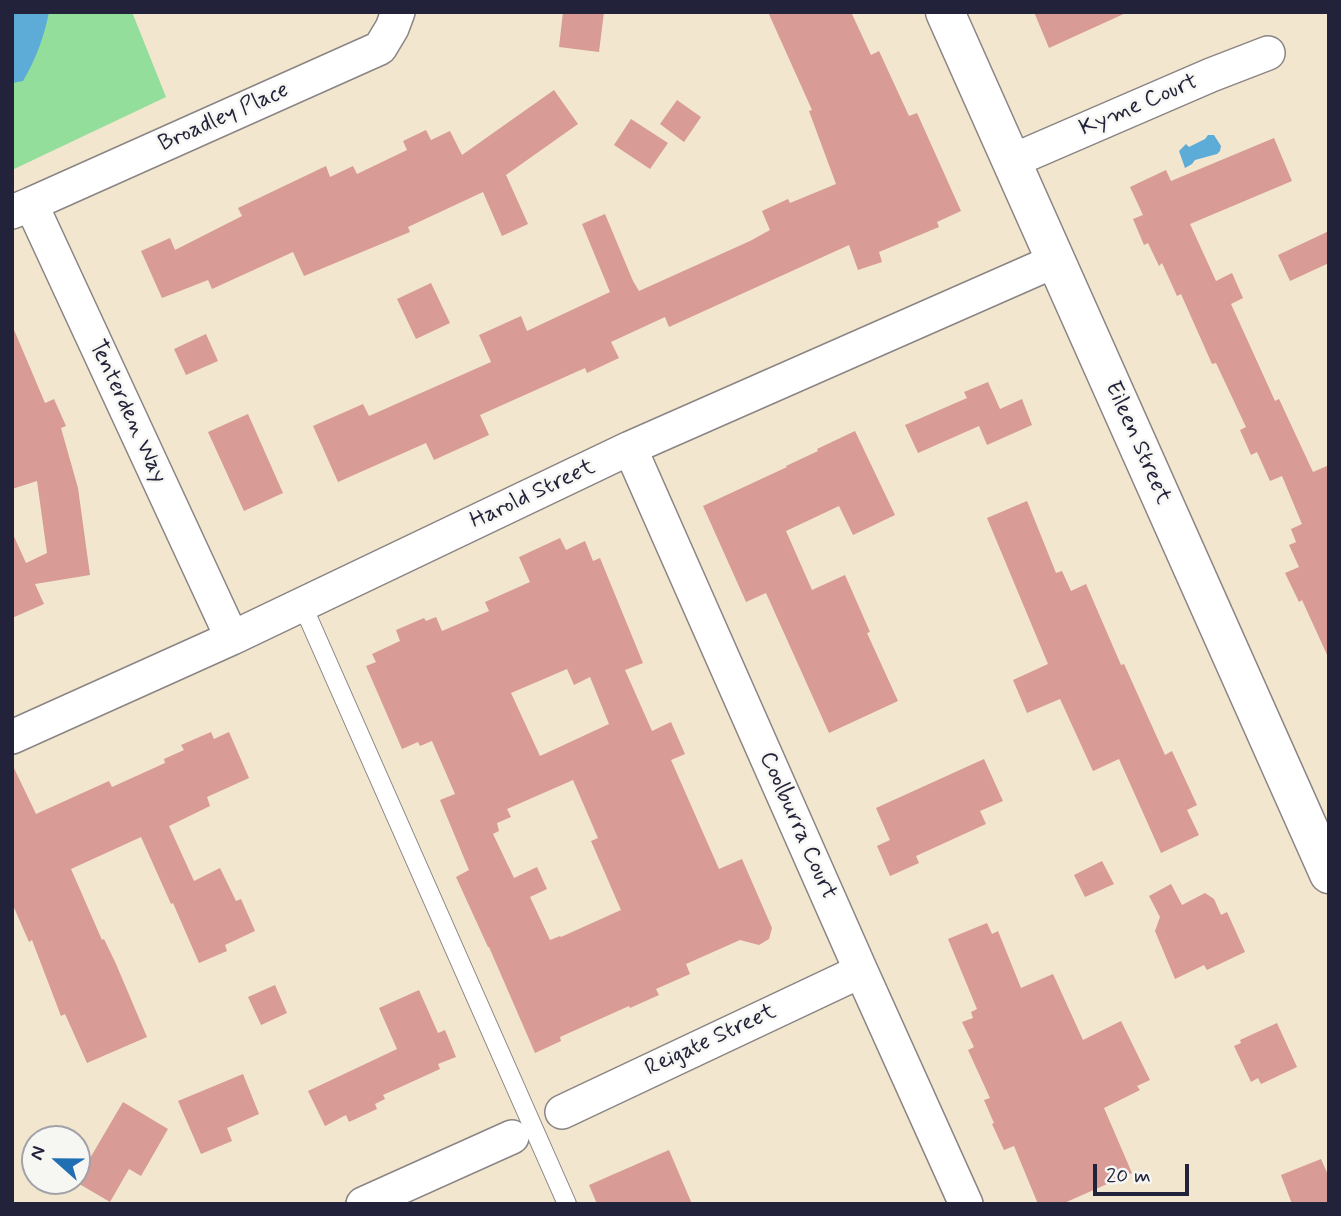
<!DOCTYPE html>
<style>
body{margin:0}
#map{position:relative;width:1341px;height:1216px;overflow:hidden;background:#f2e6ce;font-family:Mynerve,sans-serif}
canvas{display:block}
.frame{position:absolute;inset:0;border:14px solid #22223b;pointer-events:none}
.north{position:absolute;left:21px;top:1125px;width:70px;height:70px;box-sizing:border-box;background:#f6f6f2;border:2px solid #a1a1a9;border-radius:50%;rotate:291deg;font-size:19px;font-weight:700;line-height:28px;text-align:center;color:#22223b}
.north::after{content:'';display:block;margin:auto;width:24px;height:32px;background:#1f6fb2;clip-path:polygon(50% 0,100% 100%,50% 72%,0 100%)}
.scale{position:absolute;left:1093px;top:1164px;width:96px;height:32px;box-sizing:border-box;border:4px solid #22223b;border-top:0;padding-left:9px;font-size:21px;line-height:24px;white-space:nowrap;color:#22223b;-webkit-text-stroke:5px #f6f6f2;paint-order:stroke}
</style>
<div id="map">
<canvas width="1341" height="1216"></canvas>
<div class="frame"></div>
<div class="north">N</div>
<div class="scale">20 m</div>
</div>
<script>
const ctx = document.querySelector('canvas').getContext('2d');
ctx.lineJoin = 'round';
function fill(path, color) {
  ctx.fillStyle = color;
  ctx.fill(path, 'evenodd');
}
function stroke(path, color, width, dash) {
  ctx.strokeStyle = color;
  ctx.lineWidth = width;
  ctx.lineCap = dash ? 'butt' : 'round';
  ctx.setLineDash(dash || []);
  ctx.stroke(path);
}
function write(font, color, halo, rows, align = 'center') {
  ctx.font = font + ' Mynerve,sans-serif';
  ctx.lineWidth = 5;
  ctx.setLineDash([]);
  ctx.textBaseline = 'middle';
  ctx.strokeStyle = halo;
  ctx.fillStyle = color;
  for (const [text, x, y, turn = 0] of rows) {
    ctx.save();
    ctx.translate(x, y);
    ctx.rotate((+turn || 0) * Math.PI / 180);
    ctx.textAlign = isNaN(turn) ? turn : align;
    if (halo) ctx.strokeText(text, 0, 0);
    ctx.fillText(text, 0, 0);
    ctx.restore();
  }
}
const green = new Path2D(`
 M12 12H132L166 97 12 170Z`);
const water = new Path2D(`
 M12 12H49C44 37 36 59 23 81L12 83Z
 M1208 135H1214L1221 146 1220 151 1217 154 1195 160 1192 164 1185 168 1179 151 1186 144 1189 147 1205 139Z`);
const building = new Path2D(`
 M563 12H604L599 52 559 47Z
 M768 12H851L871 55 879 51 909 116 917 113 961 211 937 222 939 227 879 252 882 262 858 270 849 245 669 327 665 317 611 342 619 358 587 373 585 368 480 415 489 435 434 460 426 443 338 482 313 426 363 404 369 416 491 362 479 335 521 316 527 331 610 292 582 224 605 214 633 281 639 291 750 241 770 230 762 211 788 199 790 203 836 184 809 111 812 110Z
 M1034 12H1128L1049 48Z
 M554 90 578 124 506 175 528 224 502 236 483 192 408 227 410 232 304 276 293 252 212 289 208 280 162 298 141 251 170 238 175 250 242 216 238 208 326 166 330 177 353 166 357 174 407 150 403 141 426 130 431 140 450 131 462 155Z
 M677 100 701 117 684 142 660 124Z
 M631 119 668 143 650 169 614 145Z
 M1274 138 1292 181 1190 224 1216 281 1232 273 1243 298 1231 304 1275 401 1279 399 1313 472 1329 465V659L1302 600 1299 602 1285 573 1299 567 1289 545 1296 542 1291 529 1302 524 1282 476 1270 481 1257 452 1251 455 1240 430 1246 427 1216 363 1212 364 1181 294 1177 296 1162 263 1159 266 1148 243 1144 245 1133 219 1143 215 1130 187 1166 170 1171 181Z
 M1329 231V263L1290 281 1278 255Z
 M431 283 450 323 416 339 397 299Z
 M12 325 45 403 54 399 66 426 61 428 78 488 90 575 35 584 44 604 12 618V532L26 563 47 553 37 481 12 489Z
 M206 334 218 361 186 375 174 349Z
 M988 382 1000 409 1022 399 1032 425 987 445 979 426 918 453 905 425 967 398 964 392Z
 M248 414 283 493 244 511 208 432Z
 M855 431 895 515 853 535 839 506 786 531 812 590 845 575 870 632 867 633 898 701 829 733 766 593 746 602 703 506 787 467 786 466 818 451 817 449Z
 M1027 501 1056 573 1062 571 1071 591 1086 584 1121 665 1124 664 1165 755 1172 751 1197 805 1187 810 1199 835 1161 853 1119 759 1093 771 1060 699 1027 713 1013 680 1048 664 987 518Z
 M560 538 566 550 585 541 593 561 600 558 643 663 625 670 652 731 671 722 685 754 671 760 719 869 742 859 772 928 769 939 759 945 740 940 686 964 690 974 656 989 659 995 630 1008 629 1006 560 1037 561 1041 535 1053 489 947H488L456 877 469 870 440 800 455 794 432 741 420 746 418 742 402 749 366 666 376 662 372 654 400 641 396 630 424 618 426 621 436 617 442 631 489 611 485 602 530 582 519 557ZM567 669 574 685 590 677 609 724 540 756 511 693ZM573 780 598 838 591 841 621 910 561 937 560 936 550 940 530 897 547 889 537 867 514 878 493 834 499 831 497 823 511 817 507 809Z
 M211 732 214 739 229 732 249 778 207 797 210 806 169 826 194 881 220 868 236 901 241 899 255 931 225 945 227 951 199 963 173 903 171 904 141 837 71 869 102 940 104 939 116 964 147 1037 87 1063 65 1014 61 1016 32 940 29 942 12 903V764L36 814 109 781 112 787 165 763 164 759 184 750 181 745Z
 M984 759 1003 801 980 811 986 824 916 856 919 863 890 876 877 846 890 840 876 808Z
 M1102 861 1114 884 1085 897 1074 875Z
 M1171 884 1182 905 1205 893 1214 899 1221 915 1227 912 1245 952 1207 970 1204 965 1175 979 1155 931 1160 917 1149 896Z
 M987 923 992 934 998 931 1021 988 1053 974 1083 1040 1121 1021 1150 1080 1137 1086 1140 1090 1104 1108 1132 1173 1062 1204H1038L1014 1146 1004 1150 992 1124 994 1123 984 1100 990 1098 968 1050 974 1047 962 1022 973 1018 971 1012 977 1009 948 939Z
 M275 985 287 1013 261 1025 248 997Z
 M419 990 438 1033 445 1030 456 1057 438 1064 440 1069 383 1095 385 1099 375 1104 377 1109 349 1122 346 1115 325 1126 308 1091 397 1049 379 1008Z
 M1277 1023 1297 1067 1261 1084 1258 1078 1251 1082 1234 1046 1241 1043 1240 1040Z
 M243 1074 259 1114 227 1128 232 1141 201 1154 178 1101Z
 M123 1102 168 1129 141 1176 129 1169 110 1202 76 1182Z
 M669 1150 692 1204H597L589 1185Z
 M1321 1159 1329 1177V1204H1292L1281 1175Z`);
const lane = new Path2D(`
 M302 604 567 1204`);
const street = new Path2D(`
 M1012 161 1211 75 1268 53
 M31 204 380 48 392 28 398 12
 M12 212 31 204 232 638
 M630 448 861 971 966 1204
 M12 737 232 638 630 448 1057 260
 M562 1112 861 971
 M363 1204 512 1137`);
const secondary = new Path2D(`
 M945 12 1329 874`);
const streetNames = [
 ["Kyme Court",1139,106,-23],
 ["Broadley Place",224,118,-24],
 ["Tenterden Way",127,412,65],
 ["Eileen Street",1137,443,66],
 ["Harold Street",533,495,-25],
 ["Coolburra Court",797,826,66],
 ["Reigate Street",711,1041,-25]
];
fill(green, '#92de9a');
fill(water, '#5dabd7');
fill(building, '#d89b95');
stroke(lane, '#8a8484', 20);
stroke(street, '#8a8484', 36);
stroke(secondary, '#8a8484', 41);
stroke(lane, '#fff', 18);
stroke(street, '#fff', 33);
stroke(secondary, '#fff', 38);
write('23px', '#22223b', '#f6f6f2', streetNames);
</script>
